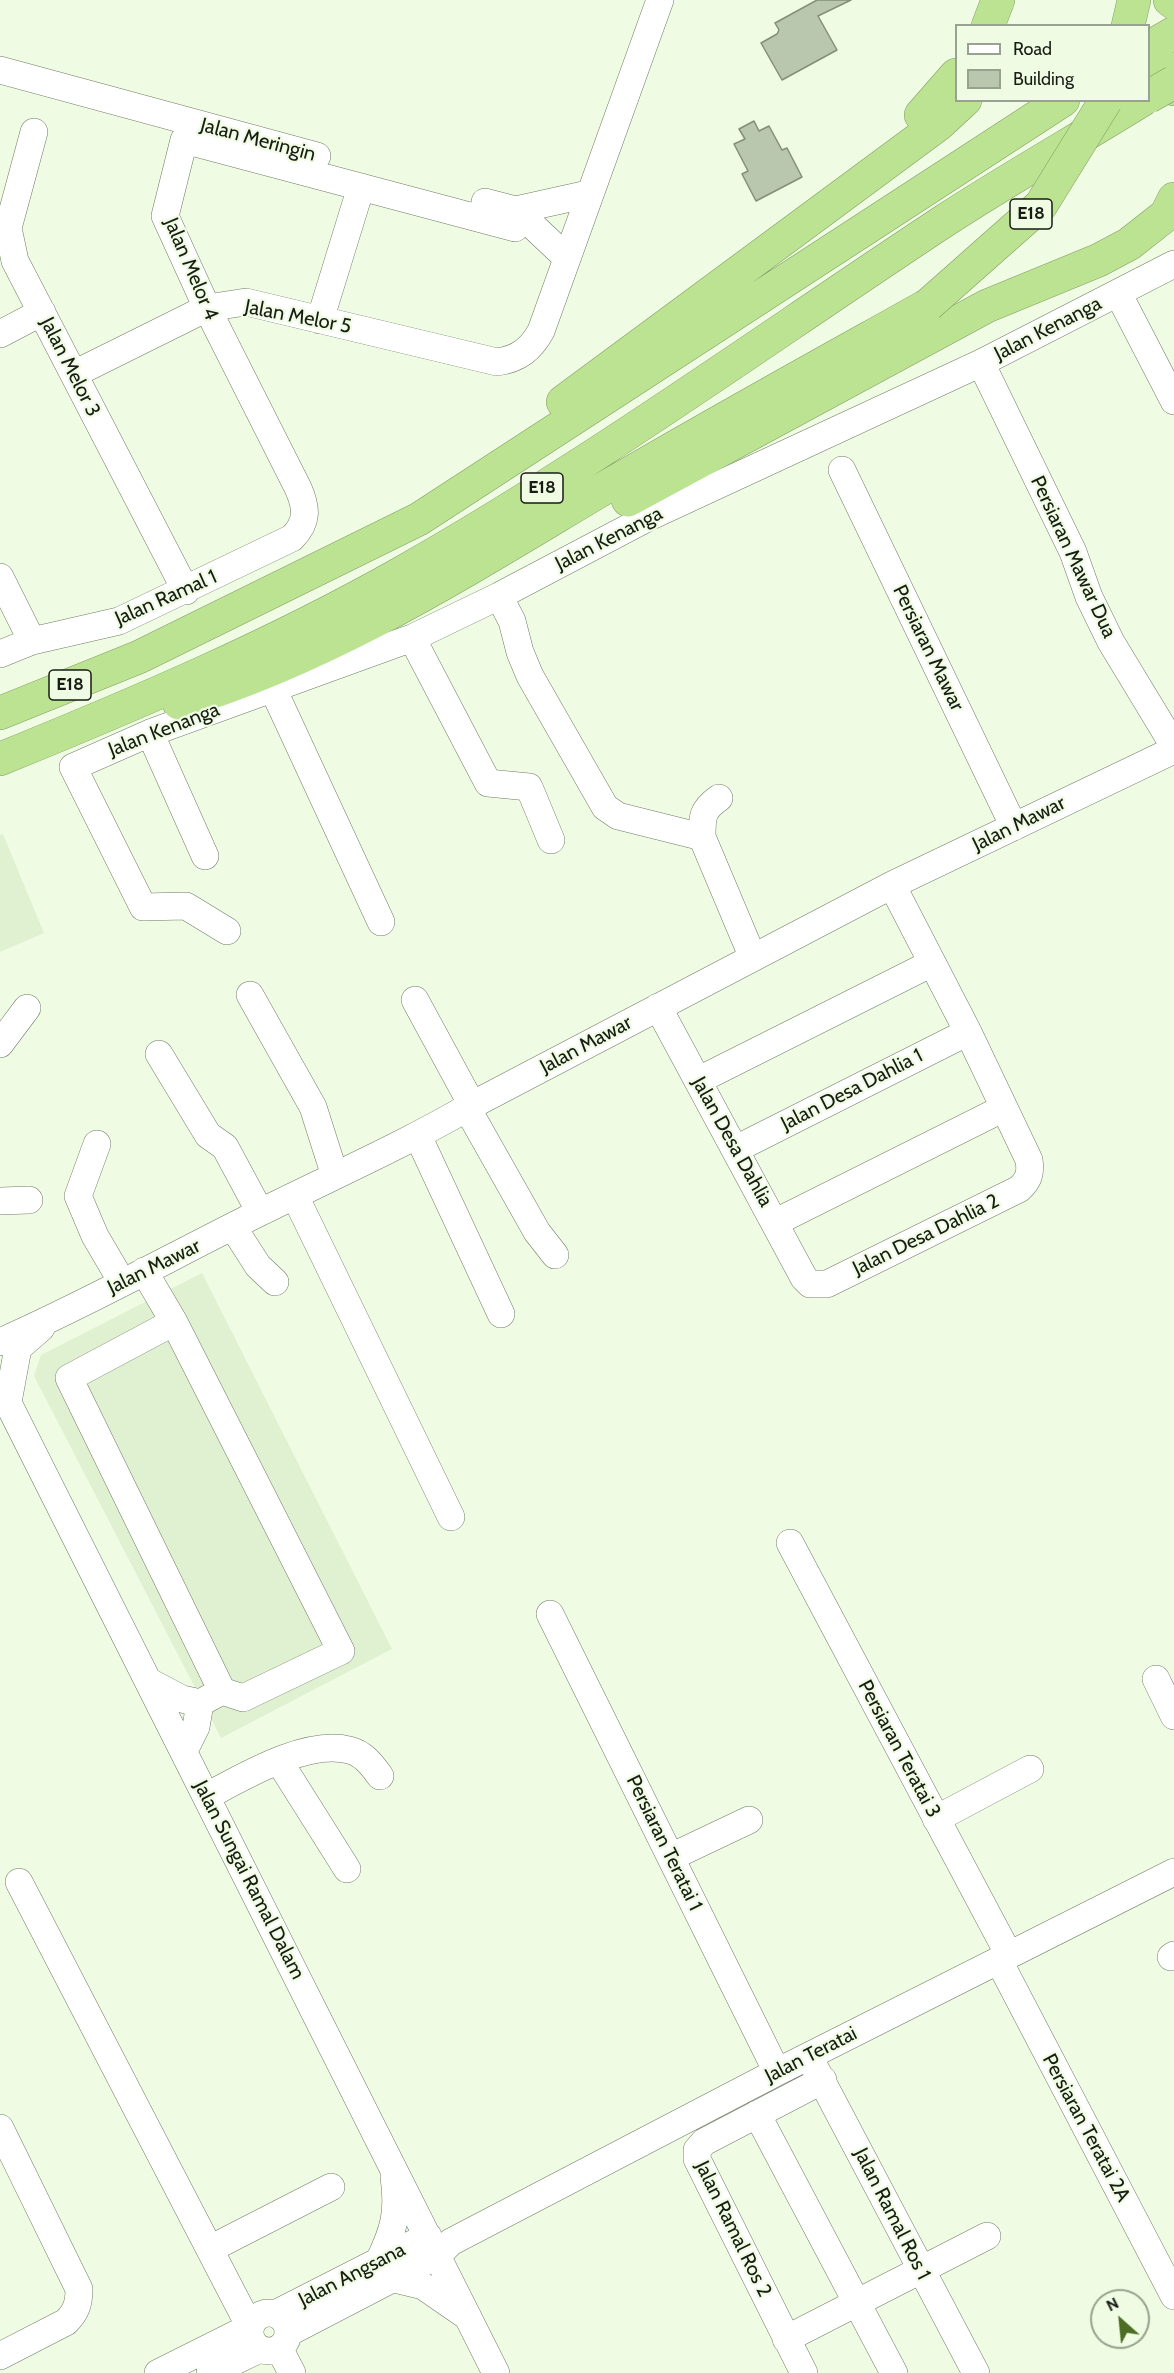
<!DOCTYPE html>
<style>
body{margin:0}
#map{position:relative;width:1174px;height:2373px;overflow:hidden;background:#effce3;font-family:Cabin,sans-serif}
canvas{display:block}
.legend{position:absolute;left:955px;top:24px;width:195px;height:78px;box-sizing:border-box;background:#effce3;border:2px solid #99a290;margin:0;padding:8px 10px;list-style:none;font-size:18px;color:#181c14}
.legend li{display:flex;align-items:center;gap:12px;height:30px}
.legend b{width:30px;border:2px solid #99a290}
.north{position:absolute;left:1090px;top:2289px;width:60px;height:60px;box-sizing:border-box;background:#effce3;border:2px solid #99a290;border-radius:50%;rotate:333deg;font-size:16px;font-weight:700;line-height:24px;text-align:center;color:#181c14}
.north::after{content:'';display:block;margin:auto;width:21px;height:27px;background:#4c6d23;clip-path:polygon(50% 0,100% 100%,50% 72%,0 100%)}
</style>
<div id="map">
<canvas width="1174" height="2373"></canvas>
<ul class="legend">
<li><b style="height:8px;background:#fff"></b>Road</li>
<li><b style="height:16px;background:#bac7af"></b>Building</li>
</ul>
<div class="north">N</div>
</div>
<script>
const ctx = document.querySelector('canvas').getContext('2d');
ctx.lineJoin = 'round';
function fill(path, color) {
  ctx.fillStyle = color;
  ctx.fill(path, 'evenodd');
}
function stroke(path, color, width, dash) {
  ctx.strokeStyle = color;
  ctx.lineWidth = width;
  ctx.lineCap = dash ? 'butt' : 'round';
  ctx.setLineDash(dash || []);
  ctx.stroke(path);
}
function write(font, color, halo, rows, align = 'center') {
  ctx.font = font + ' Cabin,sans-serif';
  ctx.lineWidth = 4.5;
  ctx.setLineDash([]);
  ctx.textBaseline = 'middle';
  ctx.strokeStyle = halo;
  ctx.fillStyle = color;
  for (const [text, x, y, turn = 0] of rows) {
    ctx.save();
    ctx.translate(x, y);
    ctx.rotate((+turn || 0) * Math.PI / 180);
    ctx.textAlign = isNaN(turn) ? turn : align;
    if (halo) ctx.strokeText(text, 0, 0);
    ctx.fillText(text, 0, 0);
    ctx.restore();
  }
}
const built = new Path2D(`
 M3 834 44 933 0 952V835Z
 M202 1273 392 1649 221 1738 34 1376 41 1355Z`);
const building = new Path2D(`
 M817 0H851L818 16 837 50 782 80 761 43 777 34 779 30 775 23Z
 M754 121 759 131 769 126 782 150 787 148 802 177 756 201 742 174 748 171 734 144 745 139 739 129Z`);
const minor = new Path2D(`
 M0 70 317 156
 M34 132 8 228 15 261 186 591
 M485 202 516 210 588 194
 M516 210 567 258
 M1118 293 1174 401
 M320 320 361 187
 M0 334 42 312
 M981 363 1073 552 1089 597 1111 642 1174 746
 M74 374 207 308 246 302 497 362C519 359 531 349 541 331L660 0
 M842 470 1014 827
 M0 577 32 641
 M499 596 512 621 520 652 530 676 605 807 618 816 702 837
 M412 638 488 783 529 787 551 840
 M0 654 32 641 119 621 292 538C308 522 307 508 298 488L207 308 165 216 184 140 515 228
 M273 689 381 922
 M150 733 205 856
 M73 767 150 733 412 638 499 596 649 517 981 363 1174 264
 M73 767 143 907 186 906 227 931
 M719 798C702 810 702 817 702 837L753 958
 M250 995 313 1107 335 1176
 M415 1000 472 1105
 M658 1007 804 1278 810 1284H827L1019 1189C1029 1180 1031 1173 1029 1160L968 1032 892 885
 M0 1044 27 1008
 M159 1054 208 1135 225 1147 260 1212
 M699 1080 932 963
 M467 1108 537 1232 555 1255
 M418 1136 501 1314
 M97 1144 78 1196 95 1236 122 1282
 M736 1149 968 1032
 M295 1196 451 1517
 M0 1201 29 1200
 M776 1222 1004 1108
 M233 1227 258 1266 275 1282
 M144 1271 174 1322 341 1651 243 1698 222 1691 69 1378 174 1322
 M0 1342C89 1303 174 1255 261 1212 331 1177 404 1145 472 1105L892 885 1174 750
 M0 1387 496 2373
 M8 1402 18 1348 41 1328
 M790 1543 1009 1955
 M550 1614 777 2072
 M1156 1679 1174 1716
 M148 1681 182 1699 200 1703 222 1691
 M184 1751 196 1727 200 1703
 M279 1761 347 1869
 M207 1796C243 1777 306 1739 349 1750 363 1753 372 1765 380 1776
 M936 1819 1030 1769
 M671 1857 749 1820
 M19 1882 250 2327 158 2373
 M1171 1957 1174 1955
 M999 1961 1174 2296
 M814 2066 976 2373
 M757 2114 894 2373
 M0 2128 79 2289C79 2304 76 2312 66 2322L0 2356
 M210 2249 331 2187
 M379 2261C394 2230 399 2212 394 2177
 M394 2279 423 2286 468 2317
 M250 2332a19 19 0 1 1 38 0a19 19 0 1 1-38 0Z
 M275 2314 428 2236
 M288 2333 438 2255 451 2242 777 2072 1174 1872
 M786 2339 987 2236
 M279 2348 292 2373
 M210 2373 260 2349
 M804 2373 697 2159V2150L704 2142 823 2080`);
const highway = new Path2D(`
 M1170 0 1174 3
 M988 26 998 0
 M1128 26 1134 0
 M1148 48 1174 33
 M1148 54 1165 67 1174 89
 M921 115 956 75
 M563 402 939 124 965 100
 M628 500 987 306 1099 260 1129 244 1166 215 1174 199
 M179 703C330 657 462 573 596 493 706 428 817 367 928 305
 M0 713 139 657 419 519 1063 100
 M0 759C138 703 274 645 403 572 590 466 765 339 944 221 1008 179 1076 141 1142 100`);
const highwayBridge = new Path2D(`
 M1148 97 1174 82
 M928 305 1041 205 1106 100`);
const shields = [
 [1031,214,42],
 [542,488,42],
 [70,685,42]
];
const shieldNames = [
 ["E18",1031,214],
 ["E18",542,488],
 ["E18",70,685]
];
const streetNames = [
 ["Jalan Meringin",258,140,15],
 ["Jalan Melor 4",191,269,67],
 ["Jalan Melor 5",298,317,11],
 ["Jalan Kenanga",1048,329,-27],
 ["Jalan Melor 3",70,367,63],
 ["Jalan Kenanga",609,539,-27],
 ["Persiaran Mawar Dua",1073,557,65],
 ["Jalan Ramal 1",166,598,-24],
 ["Persiaran Mawar",928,648,64],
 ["Jalan Kenanga",164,730,-21],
 ["Jalan Mawar",1019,824,-26],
 ["Jalan Mawar",586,1045,-28],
 ["Jalan Desa Dahlia 1",852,1090,-27],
 ["Jalan Desa Dahlia",732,1142,61],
 ["Jalan Desa Dahlia 2",926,1235,-26],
 ["Jalan Mawar",154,1267,-26],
 ["Persiaran Teratai 3",899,1749,62],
 ["Persiaran Teratai 1",664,1843,64],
 ["Jalan Sungai Ramal Dalam",249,1880,63],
 ["Jalan Teratai",811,2055,-27],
 ["Persiaran Teratai 2A",1086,2128,62],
 ["Jalan Ramal Ros 1",892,2214,63],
 ["Jalan Ramal Ros 2",733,2229,64],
 ["Jalan Angsana",352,2275,-27]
];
fill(built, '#e0f1d1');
fill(building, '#bac7af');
stroke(building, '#838f78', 1.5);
stroke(minor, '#707b66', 28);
stroke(highway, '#829d65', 34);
stroke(minor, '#fff', 27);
stroke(highway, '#bbe391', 33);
stroke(highwayBridge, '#829d65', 34, []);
stroke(highwayBridge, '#bbe391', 33);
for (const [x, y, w] of shields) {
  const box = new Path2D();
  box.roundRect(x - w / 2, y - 15, w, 30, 4.5);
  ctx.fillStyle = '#effce3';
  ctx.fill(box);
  stroke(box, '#181c14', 1.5);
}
write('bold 18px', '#181c14', null, shieldNames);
write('20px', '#181c14', '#effce3', streetNames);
</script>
